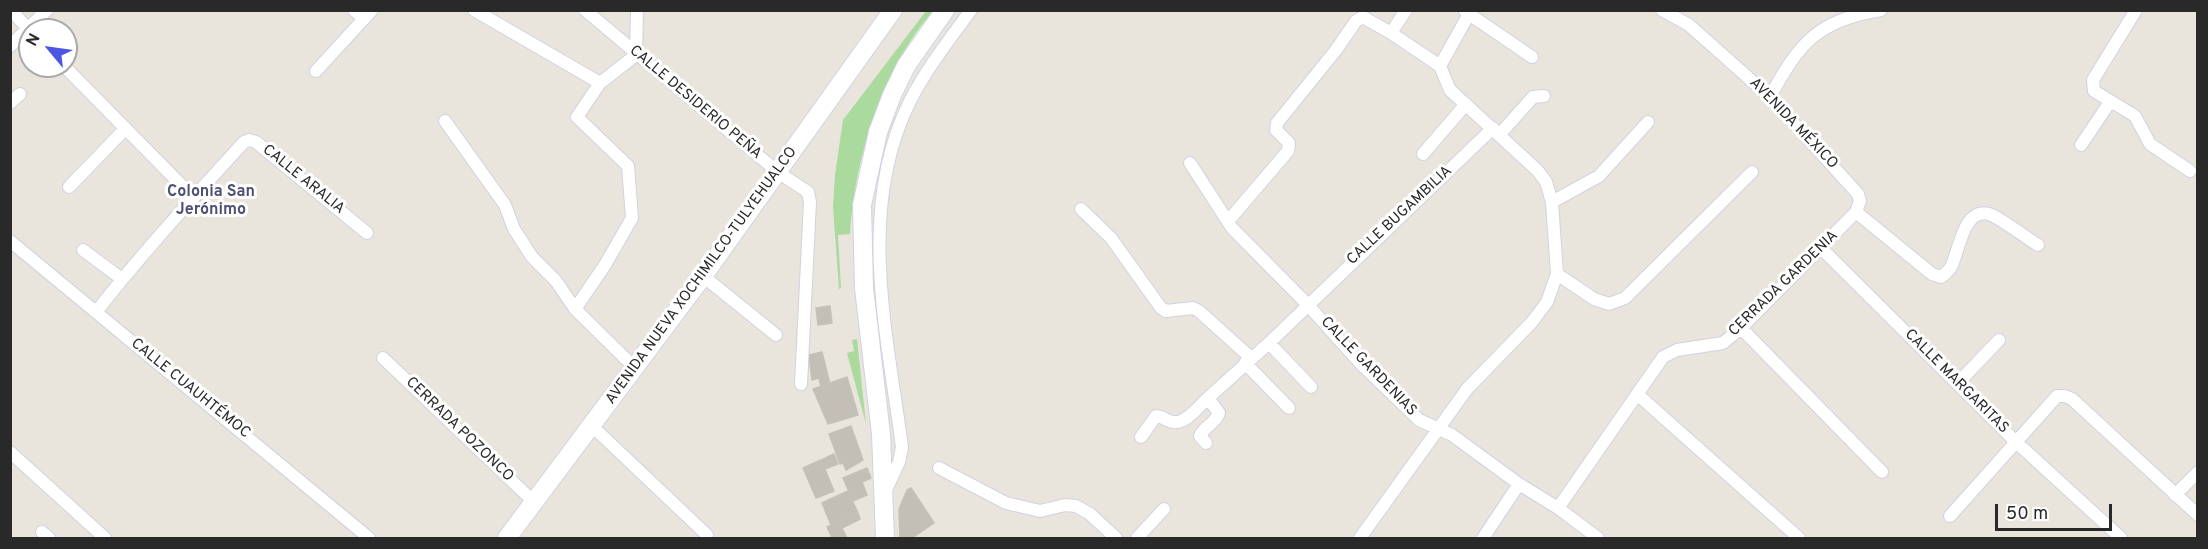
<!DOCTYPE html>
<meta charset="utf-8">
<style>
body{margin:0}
#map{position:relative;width:2208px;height:549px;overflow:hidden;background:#e9e5dc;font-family:Overpass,sans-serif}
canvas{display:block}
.frame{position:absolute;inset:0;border:12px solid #292929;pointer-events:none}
.north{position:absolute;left:18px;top:18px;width:60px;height:60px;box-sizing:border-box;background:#fff;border:2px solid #a9a9a9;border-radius:50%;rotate:299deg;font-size:16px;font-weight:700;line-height:24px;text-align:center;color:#292929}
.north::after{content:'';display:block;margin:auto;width:21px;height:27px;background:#4d55e5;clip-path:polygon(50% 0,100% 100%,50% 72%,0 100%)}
.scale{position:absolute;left:1995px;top:504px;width:117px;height:27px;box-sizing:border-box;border:3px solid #292929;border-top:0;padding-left:8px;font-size:18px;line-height:21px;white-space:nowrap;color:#292929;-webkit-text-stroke:4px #fff;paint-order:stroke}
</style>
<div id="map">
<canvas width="2208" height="549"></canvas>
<div class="frame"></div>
<div class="north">N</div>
<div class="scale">50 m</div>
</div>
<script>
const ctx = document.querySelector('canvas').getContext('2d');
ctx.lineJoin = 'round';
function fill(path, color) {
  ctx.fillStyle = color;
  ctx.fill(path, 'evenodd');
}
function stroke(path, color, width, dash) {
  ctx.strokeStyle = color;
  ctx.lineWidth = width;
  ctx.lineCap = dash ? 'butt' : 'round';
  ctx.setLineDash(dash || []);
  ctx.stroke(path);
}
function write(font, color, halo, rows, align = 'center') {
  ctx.font = font + ' Overpass,sans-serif';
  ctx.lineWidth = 6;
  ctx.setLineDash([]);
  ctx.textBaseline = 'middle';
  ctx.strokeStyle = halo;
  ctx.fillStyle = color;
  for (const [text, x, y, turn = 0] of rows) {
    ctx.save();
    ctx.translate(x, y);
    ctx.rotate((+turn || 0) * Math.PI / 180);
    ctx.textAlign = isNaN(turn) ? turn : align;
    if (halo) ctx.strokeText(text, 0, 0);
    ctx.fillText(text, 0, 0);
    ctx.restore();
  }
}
const green = new Path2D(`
 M926 11H933C883 67 854 160 850 234L838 235 841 288 839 289 833 207 835 175 843 120Z
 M857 339 866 424 847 353 854 351 852 340Z`);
const building = new Path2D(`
 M830 306 832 323 818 325 816 308Z
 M822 352 830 384 821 387 819 378 812 380 809 355Z
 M847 377 858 415 828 424 813 389Z
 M851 426 863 460 846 470 843 463 840 464 829 434Z
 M834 454 838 464 825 469 821 460Z
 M821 460 834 491 816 498 803 468Z
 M867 468 871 478 862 482 867 495 853 501 843 478Z
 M911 488 934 523 912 538H900L899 509 907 490Z
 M848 491 858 513 831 525 822 503Z
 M858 513 860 519 842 528 847 538H832L827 527Z`);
const street = new Path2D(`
 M11 10 30 31
 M354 10 364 19
 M474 10 600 83
 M585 10 779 173 808 192 810 202 801 384
 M2136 10 2093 80 2094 91 2135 116 2150 144 2190 171
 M1469 14 1532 57
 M1391 33 1406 10
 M10 46 47 10
 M64 66 194 198
 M1440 66 1469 14 1465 11
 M316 71 372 10
 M1770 97C1799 43 1818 20 1881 10
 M10 103 20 94
 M445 121 505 205 514 229 532 257 556 281 575 309 635 368
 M1499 135 1533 97 1544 96
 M2081 145 2110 102
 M1423 154 1466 104
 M1190 163 1232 228 1307 304 1362 365 1419 420 1452 435 1519 484 1558 508 1598 538
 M69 187 125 129
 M1552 202 1599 176 1648 122
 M1081 209 1111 238 1161 308 1166 311 1193 308 1199 311 1250 357
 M1856 212 1932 274 1941 277C1945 274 1949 271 1951 267 1959 252 1963 207 1989 214 2001 218 2026 238 2038 245
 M1229 220 1288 151 1289 143 1276 130 1277 123 1336 50 1356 21 1363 17 1391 33 1440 66 1450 90 1538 171 1546 182 1552 202 1557 274 1547 302 1532 322 1467 389 1360 538
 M10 241 369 538
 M1822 249 2016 442 2057 396H2065L2072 399 2198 515
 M83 250 122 279
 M1557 274 1594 299 1609 304 1625 298 1752 172
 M703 276 776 335
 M575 309 605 265 632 218 628 166 577 117 600 83 636 55 637 10
 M96 312C142 253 193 198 244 142L249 140 256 142 367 233
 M1741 328 1882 472
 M1269 343 1311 387
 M383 358 534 502
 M1245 363 1289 408
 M1958 383 1999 340
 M1637 394 1799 538
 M592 426 707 535
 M1141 437 1156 416C1163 416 1167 422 1174 422 1186 424 1199 406 1208 398
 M1206 443 1200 436C1204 426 1216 423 1219 413L1208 398 1269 343 1493 128
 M10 452 105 538
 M939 468 1006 503 1040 511 1065 505 1076 506 1090 514 1116 538
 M885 492 899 462 902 447C887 333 856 209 910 101 927 68 949 40 971 10
 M2175 495 2198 472
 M1558 508 1663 357 1677 350 1723 343 1741 328 1856 212 1860 201 1858 194 1770 97 1689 25 1662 10
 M1950 516 2016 442 2121 538
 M42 532 49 538
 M1137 538 1164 509
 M1483 538 1519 484`);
const secondary = new Path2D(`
 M507 538 703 276 893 10
 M885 538 881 434 864 288 862 205 878 132 892 95 906 66 945 10`);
const streetNames = [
 ["CALLE DESIDERIO PEÑA",695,103,40],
 ["AVENIDA MÉXICO",1793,124,46],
 ["CALLE ARALIA",303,180,39],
 ["CALLE BUGAMBILIA",1400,216,-43],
 ["AVENIDA NUEVA XOCHIMILCO-TULYEHUALCO",702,276,-54],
 ["CERRADA GARDENIA",1784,284,-44],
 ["CALLE GARDENIAS",1368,367,46],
 ["CALLE MARGARITAS",1956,382,45],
 ["CALLE CUAUHTÉMOC",190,389,39],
 ["CERRADA POZONCO",459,430,44]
];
const neighbourhoodNames = [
 ["Colonia San",211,193],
 ["Jerónimo",211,211]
];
fill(green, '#abda9e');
fill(building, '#c2bfb7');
stroke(building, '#c4c1b6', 1.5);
stroke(street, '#d1d2e0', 14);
stroke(secondary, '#d1d2e0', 20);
stroke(street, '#fff', 12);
stroke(secondary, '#fff', 18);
write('15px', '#292929', '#fff', streetNames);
write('bold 16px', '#4e5074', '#fff', neighbourhoodNames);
</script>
